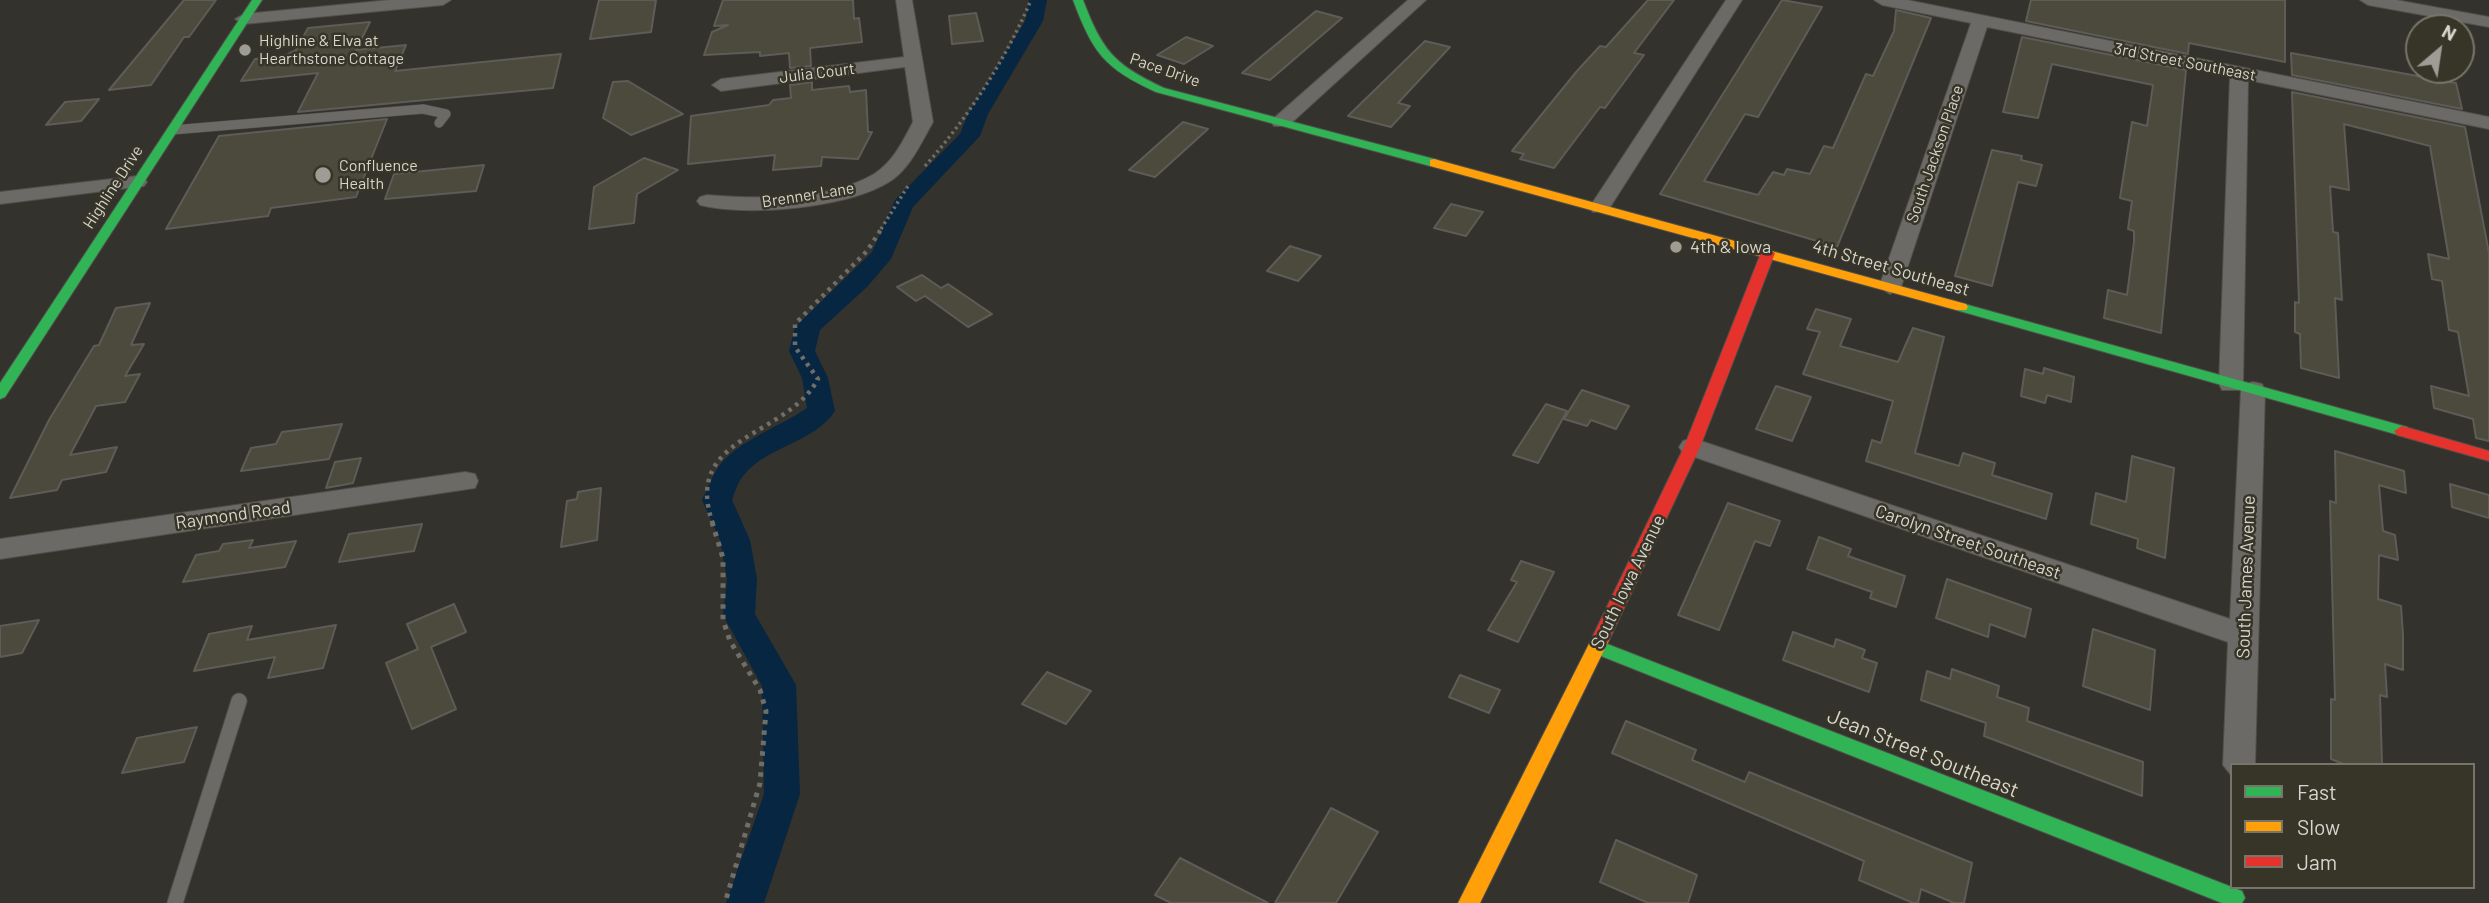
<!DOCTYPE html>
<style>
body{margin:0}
#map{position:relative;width:2489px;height:903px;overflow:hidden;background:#34322c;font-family:Barlow,sans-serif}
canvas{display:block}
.legend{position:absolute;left:2230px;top:763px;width:245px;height:126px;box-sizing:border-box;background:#373428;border:2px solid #77756a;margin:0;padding:9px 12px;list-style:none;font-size:21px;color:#d7d6ce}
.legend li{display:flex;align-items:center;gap:14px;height:35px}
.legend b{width:35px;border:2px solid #77756a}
.north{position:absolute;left:2405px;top:14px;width:70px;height:70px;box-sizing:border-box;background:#373428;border:2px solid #77756a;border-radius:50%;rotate:29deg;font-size:19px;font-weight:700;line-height:28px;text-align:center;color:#d7d6ce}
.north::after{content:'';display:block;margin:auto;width:24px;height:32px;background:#9e9d95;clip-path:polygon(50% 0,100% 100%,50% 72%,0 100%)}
</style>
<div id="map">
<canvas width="2489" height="903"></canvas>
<ul class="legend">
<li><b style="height:9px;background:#30b455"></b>Fast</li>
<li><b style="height:9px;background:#ff9f0a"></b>Slow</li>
<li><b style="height:9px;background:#e5322d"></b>Jam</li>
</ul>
<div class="north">N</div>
</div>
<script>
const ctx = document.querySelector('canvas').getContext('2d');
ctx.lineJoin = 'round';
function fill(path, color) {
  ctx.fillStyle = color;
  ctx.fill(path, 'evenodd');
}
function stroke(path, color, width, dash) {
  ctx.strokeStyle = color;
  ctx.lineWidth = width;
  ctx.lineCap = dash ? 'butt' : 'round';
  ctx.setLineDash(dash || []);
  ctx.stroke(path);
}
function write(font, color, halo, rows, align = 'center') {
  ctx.font = font + ' Barlow,sans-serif';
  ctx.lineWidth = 5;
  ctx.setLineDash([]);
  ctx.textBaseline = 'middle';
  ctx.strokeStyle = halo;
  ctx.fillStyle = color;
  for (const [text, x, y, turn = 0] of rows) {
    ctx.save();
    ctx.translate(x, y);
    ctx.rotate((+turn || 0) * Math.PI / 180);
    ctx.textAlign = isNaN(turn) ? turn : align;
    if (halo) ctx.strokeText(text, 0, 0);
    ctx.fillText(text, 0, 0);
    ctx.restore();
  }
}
const canal = new Path2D(`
 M1029 0H1047L1043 21 988 114 980 136 913 207 891 259 867 287 820 330 815 351 828 378 835 411C814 443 767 446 744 475 738 481 735 492 732 500L750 540 757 579 755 614 796 685 800 794 764 903H726L764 794 762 686 723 615 727 579 720 540 702 500C708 489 712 475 720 465 738 441 781 426 807 408L802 378 789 351 795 327 872 252 895 200 960 134 968 114 1025 21Z`);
const building = new Path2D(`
 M184 0H216L189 37H184L151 85 109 90Z
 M599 0H656L651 32 590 39Z
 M723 0H853L854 19 859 18 862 42 810 48 811 66 790 68 789 53 760 56V52L704 55 712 32 728 25 714 26Z
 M1648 0H1674L1634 53 1644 55 1605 108 1600 107 1554 168 1520 159 1524 154 1512 151 1577 71 1600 46 1606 47Z
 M1782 0 1822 7 1758 117 1745 114 1704 181 1758 195 1773 172 1784 175 1787 169 1810 174 1824 146 1833 148 1866 74 1873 76 1894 31 1896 10 1931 18 1837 247 1660 194Z
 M2031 0H2285V62L2189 43 2188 54 2026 21Z
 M1316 11 1342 18 1270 80 1242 73Z
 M976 13 983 41 952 44 949 16Z
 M370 22 356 50 406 45 395 71 561 54 553 88 298 112 318 73 241 81 255 59 284 56 296 50 308 28Z
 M1186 37 1213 46 1184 64 1157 55Z
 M2022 37 2186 70 2161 333 2104 318 2108 290 2127 295 2134 242V231L2128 229 2132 201 2120 198 2132 122 2147 126 2153 85 2052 64 2038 118 2003 112Z
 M1425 41 1450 47 1398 103 1410 106 1391 127 1348 116Z
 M2291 53 2456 83 2462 109 2292 75Z
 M628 81 683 114 631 135 603 118 613 82Z
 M812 82V90L849 86 850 92 866 90 868 132H872L858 159 822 157 821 166 773 170 775 155 688 164 691 116 769 105 773 100 791 98 790 85Z
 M2292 92 2465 127 2489 253V441L2476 438 2473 419 2434 408 2431 386 2469 396 2458 332 2449 330 2442 281 2432 279 2428 254 2449 259 2430 146 2344 124 2349 190 2330 186 2333 232 2338 233 2342 300 2335 298 2339 378 2301 368 2300 334 2295 332V302L2299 303Z
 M99 99 81 121 46 125 65 102Z
 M387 119 356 197 271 208 268 216 166 229 219 136Z
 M1183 122 1208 129 1155 177 1129 170Z
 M1992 150 2022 156 2021 160 2042 165 2036 186 2018 182 1992 286 1955 276Z
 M644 158 678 170 637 194 634 223 589 229 594 187Z
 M484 165 476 191 385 199 394 174Z
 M1451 204 1483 212 1466 236 1434 228Z
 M1290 246 1321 256 1298 281 1267 271Z
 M922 275 941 288 948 284 992 314 968 327 925 296 916 301 897 287Z
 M150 303 131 345 144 344 125 376 140 374 125 402 96 406 70 455 117 447 106 472 62 480 57 490 10 498 49 420 94 346 99 345 116 308Z
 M1816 309 1851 319 1840 346 1898 362 1913 328 1944 337 1915 453 1959 466 1963 453 1995 463 1992 475 2052 494 2046 519 1866 461 1872 440 1881 443 1893 401 1803 374 1820 332 1807 329Z
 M2044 368 2074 377 2071 402 2047 395 2045 403 2021 396 2025 369 2043 374Z
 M1776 386 1811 397 1792 441 1756 429Z
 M1582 390 1629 406 1616 429 1591 420 1587 426 1564 419Z
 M1546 404 1567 411 1538 463 1513 455Z
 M342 424 329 459 241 471 251 448 276 444 282 432Z
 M2335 451 2404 471 2406 493 2379 485 2383 531 2395 535 2398 560 2379 555 2378 599 2401 606 2403 635V670L2385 664 2387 697 2380 695 2382 765H2346L2331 759V699L2335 700 2330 501 2336 503Z
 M2132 456 2174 468 2165 558 2137 548 2138 539 2091 524 2096 493 2126 502Z
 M361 458 353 483 326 488 335 462Z
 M2450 484 2489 495V518L2452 507Z
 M601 488 597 540 561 547 567 501 577 499 578 492Z
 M1728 503 1780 521 1770 546 1755 541 1719 630 1678 615Z
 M422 524 414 551 339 562 349 534Z
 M1819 537 1851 549 1848 556 1905 576 1896 607 1870 598 1872 592 1807 569Z
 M253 540 249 548 296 541 285 567 183 582 196 555 219 551 223 544Z
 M1521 561 1554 572 1518 642 1488 630 1517 582 1511 580Z
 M1947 579 2031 609 2025 637 1990 624 1988 637 1936 618Z
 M454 604 466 632 431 647 456 709 412 729 386 663 418 649 407 624Z
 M39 620 22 653 0 657V626Z
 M336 625 323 668 268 678 275 657 194 671 209 634 252 626 247 640Z
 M2093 629 2155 650 2150 710 2083 686Z
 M1793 632 1834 647 1836 639 1865 650 1862 658 1877 663 1869 692 1783 660Z
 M1952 669 1999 686 1997 697 2029 708 2027 721 2143 762 2142 796 1984 736 1986 723 1921 700 1927 671 1950 679Z
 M1047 672 1091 691 1066 724 1022 704Z
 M1460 675 1500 690 1489 713 1449 697Z
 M1626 721 1696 750 1692 760 1745 782 1749 772 1972 863 1964 903H1954L1921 889 1918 903H1913L1859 880 1864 861 1612 753Z
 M197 727 184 762 122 773 137 738Z
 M1331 808 1378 832 1336 903H1275Z
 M1616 840 1697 875 1688 903H1648L1600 882Z
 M1180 858 1268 903H1171L1155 895Z`);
const pathFar2 = new Path2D(`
 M925 166C968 118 1006 59 1031 0
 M881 229 908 186`);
const pathFar1 = new Path2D(`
 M713 524C681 435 787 438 818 379L795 347V324L867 251 882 228`);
const path = new Path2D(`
 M712 522 723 558V620L730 641 760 690 766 711 760 783 725 903`);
const laneFar1 = new Path2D(`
 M172 130 423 109 446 114 439 123`);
const lane = new Path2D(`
 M175 903 239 701`);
const street = new Path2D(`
 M390 0H451L443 5 244 24 235 19 244 14Z
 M896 0H912L933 122C921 143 910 169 889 182 847 208 747 217 700 205L697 201 700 197 707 195C758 199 828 201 874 174 893 162 903 141 913 122L905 67 721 91 712 85 721 79 904 57Z
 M1408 0H1426L1288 126H1274L1271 122 1274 118Z
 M1726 0H1742L1607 212H1593L1589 208Z
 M1874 0H1907L2489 117V129L2248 80 2243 384 2240 390H2222L2219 384 2230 76 1987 27 1901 287 1890 294 1879 287 1971 23 1882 5Z
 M2360 0H2396L2489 17V27L2368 5Z
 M137 176 144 178 147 182 144 186 0 204V192Z
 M2253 382 2262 384 2265 390 2255 765H2232V776L2223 765 2228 642 1683 453 1679 447 1683 441 1692 438 1701 441 2230 619 2241 390 2244 384Z
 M465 472 475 474 478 481 475 488 0 559V539Z`);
const fast = new Path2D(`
 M252 0H262L5 397 0 399V383Z
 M1073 0H1083C1103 52 1114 64 1164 88L1438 160 1440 163 1438 166H1430L1156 92C1104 68 1093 53 1073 0Z
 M1961 303 2407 427 2410 431 2402 436 1956 310 1954 307 1956 304Z
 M1597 640 2242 891 2245 898 2242 903H2222L1591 652 1588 647 1591 642Z`);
const slow = new Path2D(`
 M1434 159 1966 304 1968 307 1966 310H1956L1430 166V160Z
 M1601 631 1607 633 1610 638 1480 903H1458L1592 638 1595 633Z`);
const jam = new Path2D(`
 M1768 249 1775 253 1700 447 1610 638 1607 643 1601 645 1595 643 1592 638 1684 447 1761 253Z
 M2402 426 2489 451V461L2397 435 2394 431Z`);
const markers = [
 [245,50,7,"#9e9d95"],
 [323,175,9,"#9e9d95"],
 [1676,247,7,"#9e9d95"]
];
const farPoinames = [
 ["Highline & Elva at",259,41],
 ["Hearthstone Cottage",259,59],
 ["Confluence",339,166],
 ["Health",339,184]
];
const farStreetnames = [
 ["3rd Street Southeast",2185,62,11],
 ["Pace Drive",1165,70,19],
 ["Julia Court",817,73,-7],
 ["South Jackson Place",1935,154,-71],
 ["Highline Drive",113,187,-57],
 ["Brenner Lane",808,195,-9]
];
const poiNames = [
 ["4th & Iowa",1690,247]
];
const streetNames = [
 ["4th Street Southeast",1891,268,16],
 ["Raymond Road",233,515,-8],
 ["Carolyn Street Southeast",1968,542,19],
 ["South James Avenue",2246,577,-88],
 ["South Iowa Avenue",1628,582,-64]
];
const nearStreetnames = [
 ["Jean Street Southeast",1923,753,22]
];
fill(canal, '#072642');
fill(building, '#4c493d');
stroke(building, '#5d5c56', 2);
stroke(laneFar1, '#504f49', 10);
stroke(lane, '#504f49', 17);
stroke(street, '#504f49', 2);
stroke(fast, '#504f49', 2);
stroke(slow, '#504f49', 2);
stroke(jam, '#504f49', 2);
stroke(pathFar2, '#6f6e69', 3.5, [2.5, 3.5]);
stroke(pathFar1, '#6f6e69', 4.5, [3.5, 5]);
stroke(path, '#6f6e69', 5, [4.5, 6]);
stroke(laneFar1, '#6b6a66', 9);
stroke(lane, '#6b6a66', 15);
fill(street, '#6b6a66');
fill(fast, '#30b455');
fill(slow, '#ff9f0a');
fill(jam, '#e5322d');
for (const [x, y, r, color] of markers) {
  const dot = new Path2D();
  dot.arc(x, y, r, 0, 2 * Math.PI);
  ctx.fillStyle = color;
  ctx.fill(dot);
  stroke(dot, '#373428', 2.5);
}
write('16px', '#d7d6ce', '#373428', farPoinames, 'left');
write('16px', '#d7d6ce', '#373428', farStreetnames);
write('18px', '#d7d6ce', '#373428', poiNames, 'left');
write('18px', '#d7d6ce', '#373428', streetNames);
write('21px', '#d7d6ce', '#373428', nearStreetnames);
</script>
